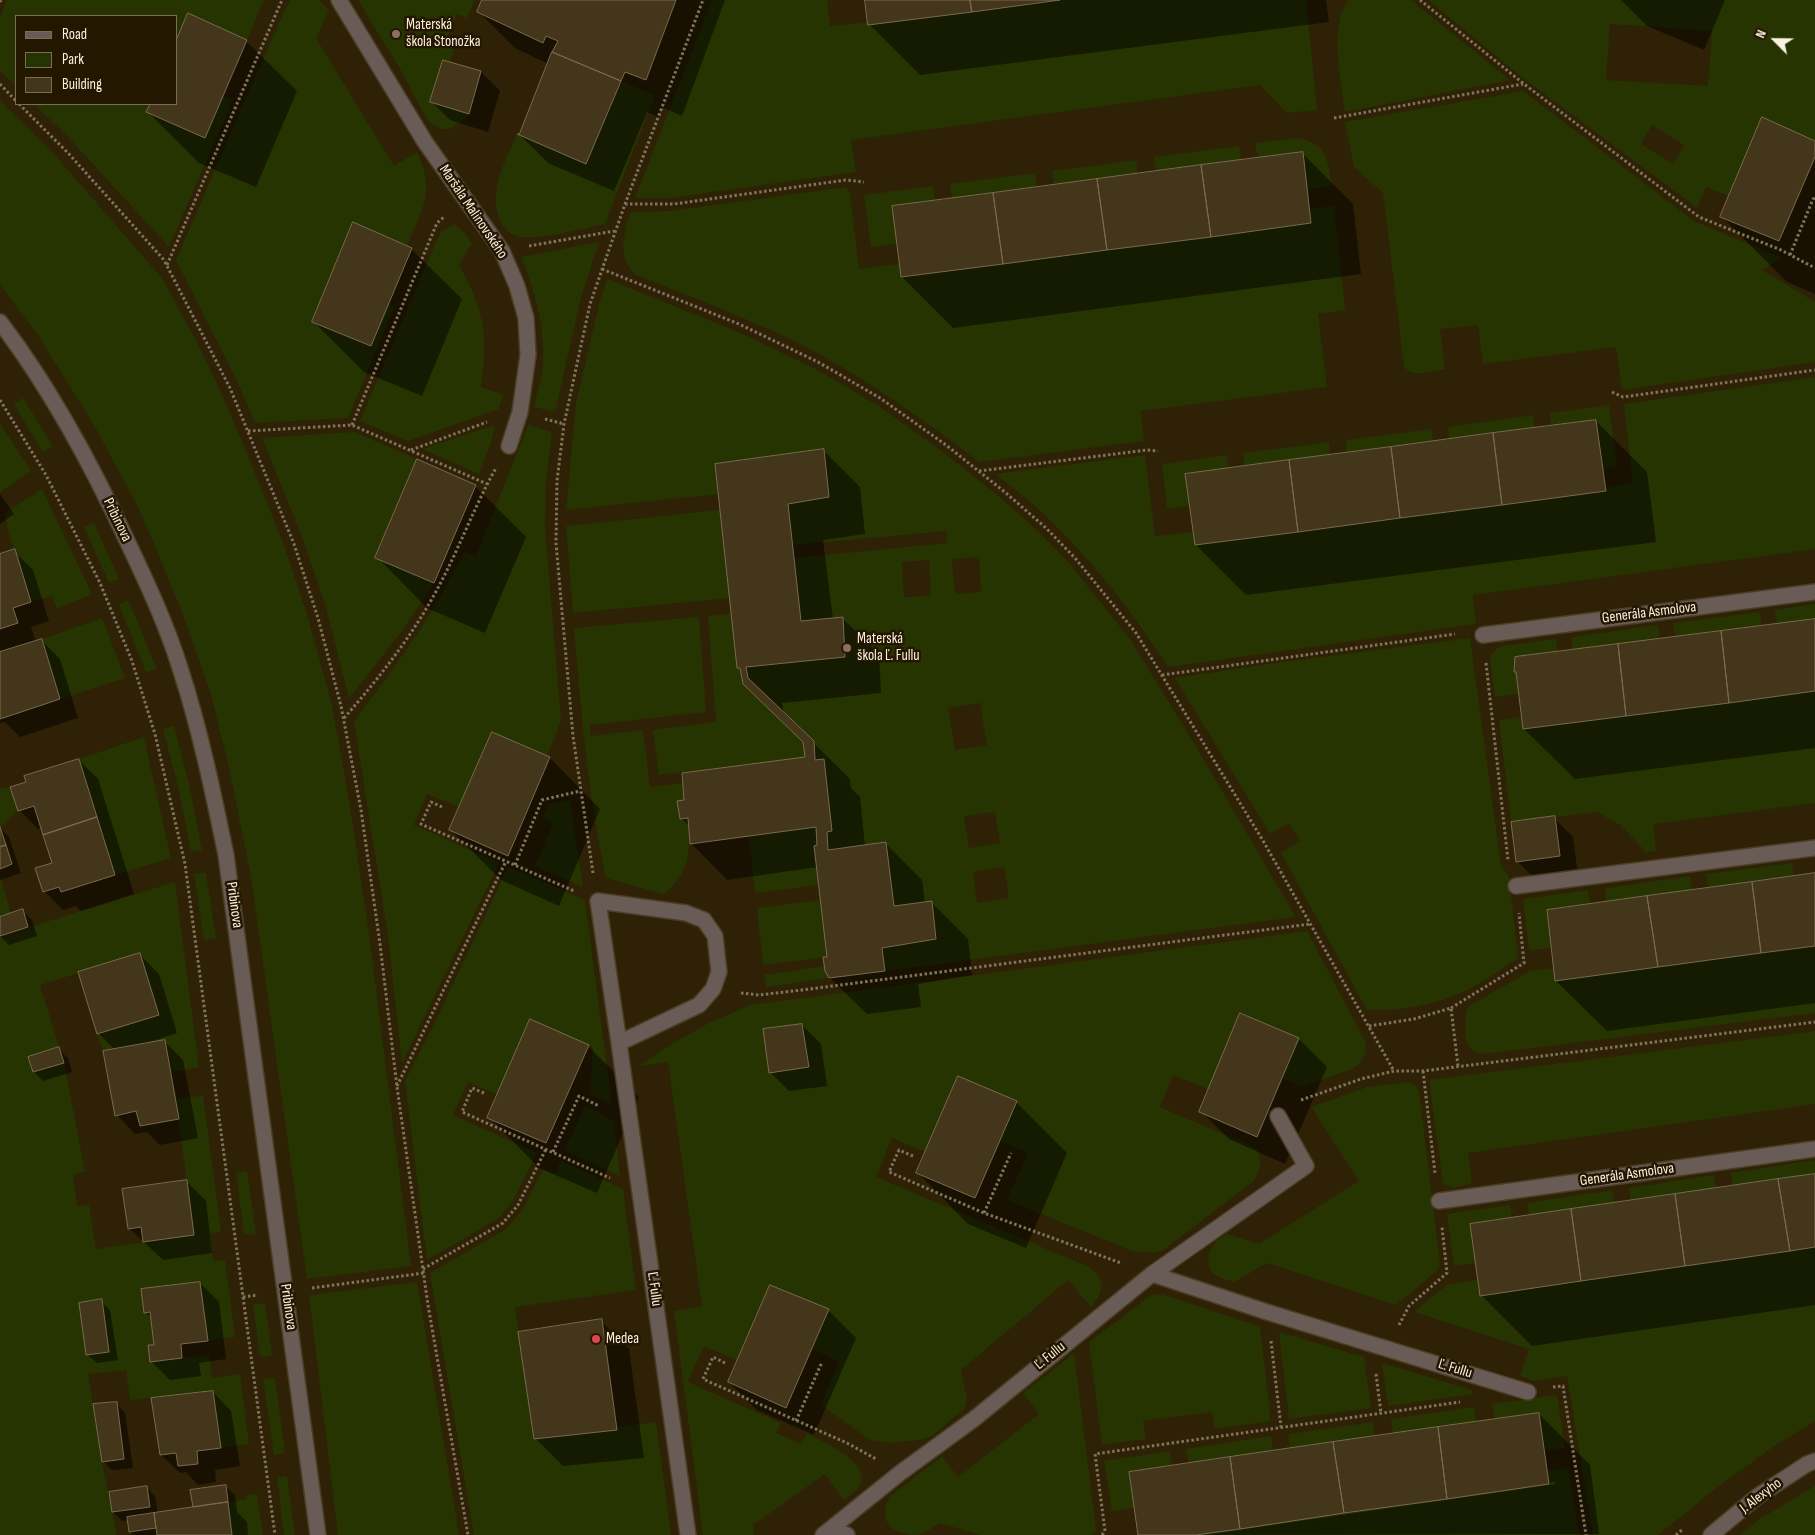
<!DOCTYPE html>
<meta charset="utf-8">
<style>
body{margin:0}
#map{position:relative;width:1815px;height:1535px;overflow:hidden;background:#2e2105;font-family:"Sofia Sans Condensed",sans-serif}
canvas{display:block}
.legend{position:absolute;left:15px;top:15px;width:162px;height:90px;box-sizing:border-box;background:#241700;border:1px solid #7a6e5a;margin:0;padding:6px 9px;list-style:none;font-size:15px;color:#faf1e1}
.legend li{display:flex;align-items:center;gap:10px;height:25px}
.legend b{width:25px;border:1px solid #7a6e5a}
.north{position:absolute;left:1750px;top:15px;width:50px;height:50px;-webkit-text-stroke:4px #241700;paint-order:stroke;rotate:293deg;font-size:14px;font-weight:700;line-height:20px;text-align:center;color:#faf1e1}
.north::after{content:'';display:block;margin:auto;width:18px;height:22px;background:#faf1e1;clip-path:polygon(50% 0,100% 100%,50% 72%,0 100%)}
</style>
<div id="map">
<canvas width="1815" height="1535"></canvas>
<ul class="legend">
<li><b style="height:6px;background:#695b55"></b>Road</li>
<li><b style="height:14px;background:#263401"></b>Park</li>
<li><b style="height:14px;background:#44361b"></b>Building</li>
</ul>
<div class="north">N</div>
</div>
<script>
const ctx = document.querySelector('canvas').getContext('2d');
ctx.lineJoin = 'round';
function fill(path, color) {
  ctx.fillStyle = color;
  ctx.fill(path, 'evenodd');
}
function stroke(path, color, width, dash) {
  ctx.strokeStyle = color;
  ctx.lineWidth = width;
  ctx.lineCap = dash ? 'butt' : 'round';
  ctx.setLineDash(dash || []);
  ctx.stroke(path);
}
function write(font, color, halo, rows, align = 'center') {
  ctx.font = font + ' "Sofia Sans Condensed",sans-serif';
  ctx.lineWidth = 5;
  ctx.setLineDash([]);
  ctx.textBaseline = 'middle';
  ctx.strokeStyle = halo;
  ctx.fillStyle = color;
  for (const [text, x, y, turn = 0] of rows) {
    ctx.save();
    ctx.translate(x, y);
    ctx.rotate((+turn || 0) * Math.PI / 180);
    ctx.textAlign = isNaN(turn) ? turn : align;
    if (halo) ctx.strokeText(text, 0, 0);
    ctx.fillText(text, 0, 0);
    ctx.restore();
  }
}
const green = new Path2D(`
 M7 0H264L247 40 188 13 176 41V16H16V86L0 71V17Z
 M291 0H319L329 10 316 38 394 166 417 152C421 162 425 171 426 182 428 203 415 227 407 246L353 223 312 321 371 346 388 304 394 307 348 418 255 423 237 381 176 260 284 11Z
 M358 0H474L467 18 457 14 444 45 454 49 450 61 443 60 430 101 469 114 463 120 449 129H440L428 121 400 69Z
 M712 0H827L830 26 972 12 1061 0H1306L1317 110 1287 113 1260 85 851 140 856 172 669 198H635Z
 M1348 0H1411L1510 80 1345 112C1341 84 1333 42 1341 14 1343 9 1346 5 1348 0Z
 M1428 0H1815V141L1762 118 1729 196 1706 187 1697 208 1523 78ZM1610 24 1712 31 1708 86 1606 80ZM1652 125 1684 145 1673 164 1641 144Z
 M621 81 655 95 605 224C586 228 539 240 522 237 513 236 504 230 501 222 487 192 505 162 517 134L586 163Z
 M1523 91 1694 221 1782 258 1762 270 1815 302V362L1622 390 1616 347 1483 364 1478 325 1440 329 1445 369C1433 371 1411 379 1404 366L1383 193 1354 167 1345 122Z
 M223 96 233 100 169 247 68 137 34 104H150L147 112 205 137Z
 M0 101 54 154 162 278 196 340 219 388 244 446 284 545 307 614 332 705 351 812 370 941 411 1266 307 1279 251 877 230 772 210 691 179 604 139 509 94 425 39 337 0 285Z
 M1297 138C1327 143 1328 160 1332 186L1307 189 1303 152 1258 158 1255 143Z
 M1239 146 1241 160 1156 171 1154 157Z
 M1136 160 1138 174 1054 185 1052 171Z
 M1035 173 1037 187 952 198 950 184Z
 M933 186 935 200 892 206 897 244 871 247 864 195Z
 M846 187 850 194 859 269 899 264 901 277 1311 223 1310 209 1334 206 1345 310 1318 314 1327 387 1141 411 1144 441 979 462C928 423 877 386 821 355 762 323 698 300 636 275 617 259 623 233 631 212L670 211Z
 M454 224 464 232 472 243 459 265C484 310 489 335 481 387L503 395 499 409 408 441 360 421 436 242 441 232Z
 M599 242 581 298 555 412 534 407C536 396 540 384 542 373 547 332 536 294 521 257Z
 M607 279 736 331 816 369 877 405 943 452 1001 498 1039 532 1070 564 1130 639 1194 743 1296 917 885 971 882 948 936 939 932 902 894 906 886 842 828 850 827 832 832 831 824 760H815L814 741 748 678 746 667 845 657 843 617 801 621 794 558 947 543V531L792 545 788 504 829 497 824 449 715 464 718 494 566 510 576 403 599 304ZM979 557 981 592 955 594 952 559ZM929 560 931 596 904 597 902 562ZM980 703 987 745 955 750 948 708ZM995 812 1000 843 969 848 964 816ZM1004 867 1009 898 977 903 973 872Z
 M1815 377V549L1473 595 1476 624 1168 667C1134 615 1096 565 1051 521 1034 504 1014 489 996 474L1145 455 1155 536 1193 532 1195 545 1606 491V488L1633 483 1624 404Z
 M23 398 53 446 43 453 14 404Z
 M1609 405 1617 467 1603 468 1596 420 1551 426 1550 413Z
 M1533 415 1535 428 1449 439 1448 427Z
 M0 423 31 471 0 492Z
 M495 425 491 443 479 474 422 449Z
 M528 425 552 432 546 480 545 527 561 721 547 756 492 732 459 807 427 794 414 825 499 863 402 1063 388 936 354 722C394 667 435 614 464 552L476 556Z
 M1431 429 1433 441 1347 453 1346 440Z
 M354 432 417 459 375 557 434 583 403 629 349 699 325 604 301 534 262 438Z
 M1329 442 1330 455 1245 467 1243 453Z
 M1227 455 1228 469 1186 474 1189 506 1167 509 1162 464Z
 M42 489 92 594 57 609 52 596 31 602 8 532 5 513Z
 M720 510 730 598 573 613 566 526Z
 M94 523 119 579 109 583 84 527Z
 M128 600 157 669 146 672 119 605Z
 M1815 604V619L1777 624 1775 610Z
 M1760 612 1762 626 1675 637 1673 623Z
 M731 614 743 684 803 742 805 757 659 775 653 730 716 722 708 616Z
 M699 617 706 712 589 725 591 736 643 730 650 787 683 783 684 800 677 801 680 819 688 818C690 849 692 873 663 894L606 878C588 796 581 712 574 628Z
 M102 618 125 678 60 699 42 639Z
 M1658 625 1659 639 1573 650 1571 637Z
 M1470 638 1501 866 1509 876 1518 958C1501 969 1484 982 1465 991 1436 1005 1399 1012 1367 1010L1281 853 1300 841 1289 823 1270 834 1175 678 1282 662Z
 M1556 639 1558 652 1515 658 1514 672H1516L1518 694 1495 697 1490 659C1492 651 1495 649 1503 646Z
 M1815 691V803L1653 824 1656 851 1646 852 1620 825 1597 812 1511 822 1499 720 1521 717 1523 729Z
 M174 726 190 788 202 850 191 852 179 791 163 729Z
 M144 737 171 858 115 875 79 759Z
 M10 787 18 811 0 827V789Z
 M570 800 583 887 535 866 553 824 543 819 549 804Z
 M816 827 817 845 814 846 819 885 755 893 749 836Z
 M1792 863 1794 876 1708 888 1706 874Z
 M508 867 585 900 612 1105 590 1094 593 1047 530 1019 498 1095 468 1082 453 1115 537 1153 513 1201 499 1218 427 1260 405 1081 437 1018Z
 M206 873 216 938 204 940 194 874Z
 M0 875 11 914 0 917Z
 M1690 876 1692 890 1606 902 1605 888Z
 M175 882 199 1067 171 1072 165 1040 103 1051 97 1034 140 954 40 985 59 1047 28 1057 33 1072 64 1063 85 1172 73 1174 77 1206 89 1205 96 1249 194 1235 176 1100 203 1095 221 1232 210 1233 213 1261 225 1260 235 1337 208 1341 200 1282 141 1289 144 1313 150 1312 154 1345 148 1346 151 1362 209 1355 212 1378 240 1374 249 1444 221 1448 213 1391 130 1400 126 1370 88 1374 102 1462 117 1535H0V936Z
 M1588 890 1590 904 1547 910 1551 948 1529 950 1523 899Z
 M821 900 827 957 763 965 757 908Z
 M1307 931 1366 1043C1366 1055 1363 1062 1352 1069L1302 1087 1282 1078 1299 1038 1241 1013 1209 1090 1173 1075 1160 1107 1254 1147C1264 1159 1261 1168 1254 1181L1162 1251 1153 1253 1132 1251 1007 1200 1028 1153 1000 1141 1017 1101 958 1076 925 1152 892 1138 876 1177 1087 1266C1105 1276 1106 1292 1091 1307L1068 1280 961 1370 967 1399 964 1409 932 1436 920 1440 890 1443 870 1440 821 1405 839 1361 812 1349 829 1309 770 1285 737 1360 704 1346 688 1382 781 1423 776 1433 801 1444 807 1434C822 1441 874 1463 859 1487 856 1492 849 1496 844 1500L825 1474 753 1525 754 1535H703L674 1311 702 1306 668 1062 639 1066 675 1042 707 1024 750 1005Z
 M1815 946V1013L1483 1054C1460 1051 1466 1028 1466 1011L1471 1005 1530 971 1553 968 1555 981Z
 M825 966 829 978 766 987 764 975Z
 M1815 1031V1104L1468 1153 1472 1184 1451 1188 1443 1183 1429 1080Z
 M1409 1082 1414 1084 1419 1091 1440 1263 1437 1271 1396 1305 1267 1263 1234 1282C1228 1280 1220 1278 1215 1275 1205 1268 1207 1251 1215 1243 1218 1239 1223 1236 1227 1234L1259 1244 1359 1181 1311 1107 1367 1087Z
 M585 1106 614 1121 620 1176 565 1151Z
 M1815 1160V1174L1733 1186 1731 1173Z
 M561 1161 623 1189 636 1290 515 1307 534 1439 616 1430 617 1427 656 1422 671 1535H474L430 1273 506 1229 523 1209 543 1169 555 1174Z
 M247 1171 256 1234 244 1235 236 1173Z
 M1714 1175 1716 1188 1631 1201 1629 1188Z
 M1612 1190 1614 1203 1529 1216 1527 1203Z
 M1510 1205 1512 1218 1470 1224 1475 1263 1454 1266 1447 1214Z
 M1815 1247V1421L1773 1447 1715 1489 1658 1535H1593L1567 1376 1535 1381 1520 1376 1529 1349 1414 1312 1448 1284 1477 1280 1480 1296Z
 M417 1282 459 1535H338L309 1295Z
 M1162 1294 1260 1327 1271 1421 1215 1429 1212 1412 1143 1421 1146 1439 1102 1445 1089 1342 1151 1295Z
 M265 1303 272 1355 260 1357 253 1305Z
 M1279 1332 1364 1357 1371 1408 1289 1419Z
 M1074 1353 1096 1530 1091 1535H980L940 1523C934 1526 926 1533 919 1535 891 1535 878 1522 889 1497L942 1456 958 1477 1039 1414 1023 1393Z
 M1382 1363 1472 1390V1394L1388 1406Z
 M275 1378 285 1453 274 1455 263 1379Z
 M1557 1395 1565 1448 1544 1450 1539 1413 1494 1419 1492 1404Z
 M1474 1407 1476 1422 1393 1434 1391 1419Z
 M1373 1422 1375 1436 1290 1448 1288 1434Z
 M1271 1436 1273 1451 1189 1463 1186 1449Z
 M1170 1451 1172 1466 1129 1472 1134 1508 1112 1511 1104 1461Z
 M1568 1468 1579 1535H1196L1549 1484 1547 1471Z
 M287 1476 295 1535H284L277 1477Z
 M1815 1486V1535H1740L1760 1519Z
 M257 1494 263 1535H232L228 1502 247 1499V1495Z`);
const shadow = new Path2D(`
 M483 0H725L682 116 662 107 658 117 647 112 614 191 548 163 520 135 550 65 515 48 478 11Z
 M866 0H1326L1329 22 920 75 869 24Z
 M1621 0H1725L1704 50 1647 26Z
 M246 41 297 91 256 187 199 163 148 112 151 104H176Z
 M444 61 481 72 500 91 488 132 450 120 431 101Z
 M1815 142V294L1787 282 1721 216Z
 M1302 153 1353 204 1361 274 953 328 902 277Z
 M411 249 462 299 422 396 364 372 313 321Z
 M1596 421 1647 472 1656 542 1246 595 1196 545Z
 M824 451 860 487 865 534 823 540 833 619 842 618 879 654 881 693 782 703 784 714 850 779 851 788 860 797 865 846 886 844 922 880 925 903H932L968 939 972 975 918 984 921 1007 867 1014 830 978 818 867 727 880 691 843 690 827 681 818 806 758 804 743 781 721 739 667 716 466Z
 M475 486 526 537 485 633 427 608 377 557Z
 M0 494 14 514 0 524Z
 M14 551 33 570 49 621 31 627 36 642 41 640 60 659 78 718 20 737 5 722 0 723V555Z
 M1815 620V748L1575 779 1524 729 1517 673 1515 672Z
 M492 733 550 758 600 809 559 906 501 880 451 830Z
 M79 760 98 779 134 894 81 911 76 906 63 910 44 891 54 864 42 828 38 829 19 810 27 783Z
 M1554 818 1573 837 1578 875 1536 880 1517 861Z
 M0 828 9 837 21 873 0 880Z
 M1815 874V1003L1607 1031 1556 981Z
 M23 911 32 920 37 936 9 945 0 936V919Z
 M140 955 159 974 177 1033 149 1042V1044L164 1041 183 1060 198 1138 160 1145 147 1132 135 1134 117 1115 115 1050 98 1033Z
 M1241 1014 1299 1039 1327 1067 1285 1164 1229 1139 1201 1111Z
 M802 1025 821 1044 827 1086 789 1091 770 1072Z
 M588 1046 639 1097 597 1193 539 1168 489 1117Z
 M58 1049 68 1058 72 1072 43 1081 34 1072 30 1057Z
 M958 1077 1016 1102 1067 1153 1026 1248 968 1224 918 1173Z
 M1815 1175V1305L1532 1346 1481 1295Z
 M187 1182 206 1201 212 1253 163 1260 129 1228Z
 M200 1283 219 1302 226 1359 199 1363 201 1376 170 1380 151 1361 156 1346 152 1319 145 1312Z
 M101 1301 110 1310 118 1360 97 1363 87 1354Z
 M828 1310 856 1338 814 1435 757 1410 729 1382Z
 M601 1321 629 1349 644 1458 563 1466 535 1438Z
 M213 1392 231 1411 240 1466 215 1470 216 1482 198 1485 186 1472 180 1473 161 1455Z
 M116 1403 125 1413 133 1468 112 1470 103 1461Z
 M1539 1414 1590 1465 1599 1534 1204 1535 1555 1484V1482L1187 1535H1139Z
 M225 1486 235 1495 237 1512 247 1522 248 1535H134L130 1531 129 1520 122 1521 113 1512 146 1487 155 1496 158 1514 194 1508 191 1491Z`);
const building = new Path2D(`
 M482 0H676L646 80 625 72 621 81 552 52 558 41 546 36 543 43 477 12Z
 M865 0H970L972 12 868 25Z
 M970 0H1060L972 12Z
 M188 13 247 40 205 138 146 112 150 104H176V41Z
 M552 52 621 81 586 164 517 134H519Z
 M443 60 481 71 469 114 430 102Z
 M1762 117 1815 141V157L1779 241 1720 217Z
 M1303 152 1311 223 1211 237 1201 165Z
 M1201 165 1211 237 1107 250 1097 179Z
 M1097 179 1107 250 1003 264 993 193Z
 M993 193 1003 264 901 277 892 206Z
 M353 222 412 248 371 346 312 322Z
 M1596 420 1606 491 1502 505 1493 433Z
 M1493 433 1502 505 1400 518 1391 447Z
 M1391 447 1400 518 1298 532 1289 460Z
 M824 449 829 497 788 504 801 621 843 617 845 657 746 667 748 678 814 741 815 760 824 759 832 831 827 832 828 850 886 842 894 906 932 901 936 939 882 948 885 971 829 978 825 971 823 957H827L814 846 817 845 816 827 690 844 688 818 680 819 677 801 684 800 682 773 805 757 803 742 743 684 740 668H737L715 464Z
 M417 459 476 485 434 583 375 558Z
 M1289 460 1298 532 1195 545 1185 474Z
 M15 549 31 602 13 608 18 623 0 629V554Z
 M1815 619V691L1729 703 1721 631Z
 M1721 631 1729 703 1626 716 1618 644Z
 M42 639 60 699 0 719V652Z
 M1618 644 1626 716 1523 729 1516 672H1514L1515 657Z
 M492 732 550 757 508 856 449 830Z
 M79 759 97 817 43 835 34 806 18 811 10 787 26 782 24 776Z
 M1555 816 1560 856 1516 862 1511 822Z
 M97 817 115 875 61 892 59 887 43 892 35 868 52 863 43 835Z
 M0 827 6 845 0 847Z
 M6 845 12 864 0 869V847Z
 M1815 873V946L1761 953 1752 882Z
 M1752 882 1761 953 1658 967 1647 896Z
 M1647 896 1658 967 1555 981 1547 910Z
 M23 909 28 927 0 936V917Z
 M140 953 159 1015 97 1034 78 972Z
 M1240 1013 1299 1038 1257 1137 1199 1112Z
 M530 1019 589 1045 546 1143 487 1118Z
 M802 1024 809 1067 769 1073 763 1029Z
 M165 1040 179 1119 140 1126 136 1111 115 1116 103 1051Z
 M59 1047 64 1063 33 1072 28 1057Z
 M958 1076 1017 1101 975 1198 916 1173Z
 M1815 1174V1247L1790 1251 1778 1179Z
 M1778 1179 1790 1251 1685 1266 1675 1194Z
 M187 1180 194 1235 143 1242 141 1227 128 1229 122 1189Z
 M1675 1194 1685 1266 1581 1281 1571 1209Z
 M1571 1209 1581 1281 1480 1296 1470 1224Z
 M200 1282 208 1341 181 1344 182 1358 150 1362 148 1345H154L150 1312 144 1313 141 1289Z
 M770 1285 829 1309 786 1408 728 1382Z
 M102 1299 109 1352 86 1355 79 1303Z
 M602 1319 617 1430 534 1439 518 1332Z
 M213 1391 221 1448 197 1451 198 1464 178 1466 176 1453 160 1455 151 1398Z
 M117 1402 124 1459 102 1462 93 1404Z
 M1539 1413 1549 1484 1447 1499 1438 1427Z
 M1438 1427 1447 1499 1344 1513 1333 1442Z
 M1333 1442 1344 1513 1240 1529 1230 1457Z
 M1230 1457 1240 1529 1195 1535H1138L1129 1472Z
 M226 1485 228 1502 193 1507 190 1490Z
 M147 1486 150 1507 112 1512 109 1492Z
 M228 1502 232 1535H157L154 1513Z
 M154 1513 156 1528 129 1532 127 1517Z`);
const path = new Path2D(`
 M1420 0 1524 84 1699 217 1781 250 1815 268
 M0 2 1 0
 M0 84 16 101
 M19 104 69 154 164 260 230 388 294 544 318 618 341 706 361 810 380 944 397 1087 428 1305 468 1535
 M1334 118 1523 84
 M625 204H674L846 180 864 182
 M529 246 614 231
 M1790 255 1813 199 1815 198
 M167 265 282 0
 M602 269 739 324 818 362 880 398 946 445 1006 493 1046 528 1075 558 1136 633 1262 839 1394 1071
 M1612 392 1623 397 1815 370
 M0 400 46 475 100 583 132 661 155 734 185 864 275 1535
 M545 419 564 424
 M352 425 437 223 445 216
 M248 431 352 425 487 484
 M411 450 487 422
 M979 471 1147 450 1158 451
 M1486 663 1508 860
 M1162 675 1455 634
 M344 718C381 676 416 631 441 582 461 544 475 505 496 468
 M442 807 431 802 421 824 574 891
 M515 865 542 800 580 791
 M593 873 573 736 556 543 557 481 564 424 590 304 625 204 703 0
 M741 993 759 995 802 990 1310 924
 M1451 1008 1524 963 1519 913
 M1369 1026 1414 1019 1451 1008 1458 1066
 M1423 1071 1435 1173
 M397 1086 506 861
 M484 1093 472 1088 462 1112 610 1178
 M1301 1100 1361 1079 1394 1071H1423L1815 1022
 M553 1152 579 1096 599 1106
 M913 1156 899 1150 889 1172 984 1213 1121 1263
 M984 1213 1011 1153
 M423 1269 503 1223 518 1205 546 1149
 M312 1288 424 1273
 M243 1297 258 1295
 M1399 1325 1409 1306 1447 1273 1442 1227
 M1271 1341 1281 1427
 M725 1363 713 1357 703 1379 847 1443 876 1459
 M1376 1374 1381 1413
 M1553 1387 1563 1386 1586 1535
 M796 1421 822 1362
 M1102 1535 1105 1531 1095 1454 1460 1402
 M1676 1535 1683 1529`);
const minor = new Path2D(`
 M339 0 425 142 502 251 517 286 526 318 528 355 520 412 509 446
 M0 322C52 390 93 467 129 545 148 585 167 626 180 668 200 729 213 792 226 855L318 1535
 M1483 635 1815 592
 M1516 886 1815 848
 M619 1043 598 901 686 913 704 920 715 936 719 972 713 989 699 1005 619 1043 688 1535
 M1439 1201 1815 1149
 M1152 1274 1267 1312 1528 1392
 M830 1530 847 1535
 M823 1535 900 1473 974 1419 1152 1274 1306 1166 1278 1116
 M1711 1535 1758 1496 1807 1464 1815 1461`);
const markers = [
 [396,34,5,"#8d6e63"],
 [847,648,5,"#8d6e63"],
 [596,1339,5,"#e0444e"]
];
const poiNames = [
 ["Materská",406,25],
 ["škola Stonožka",406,42],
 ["Materská",857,639],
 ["škola Ľ. Fullu",857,656],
 ["Medea",606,1339]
];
const streetNames = [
 ["Maršála Malinovského",473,212,56],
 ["Pribinova",117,520,64],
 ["Generála Asmolova",1649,613,-7],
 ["Pribinova",234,905,82],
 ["Generála Asmolova",1627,1175,-8],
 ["Ľ. Fullu",654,1289,82],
 ["Pribinova",288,1307,82],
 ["Ľ. Fullu",1050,1356,-39],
 ["Ľ. Fullu",1455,1369,17],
 ["J. Alexyho",1761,1496,-37]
];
fill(green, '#263401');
fill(shadow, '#0007');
fill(building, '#44361b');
stroke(building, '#7a6a4e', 1);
stroke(minor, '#4b3e24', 18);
stroke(path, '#80745d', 3, [2.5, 2.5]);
stroke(minor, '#695b55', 15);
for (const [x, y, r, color] of markers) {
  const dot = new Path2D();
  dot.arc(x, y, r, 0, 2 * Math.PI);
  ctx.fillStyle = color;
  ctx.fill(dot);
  stroke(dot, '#241700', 2);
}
write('15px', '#faf1e1', '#241700', poiNames, 'left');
write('15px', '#faf1e1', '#241700', streetNames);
</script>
